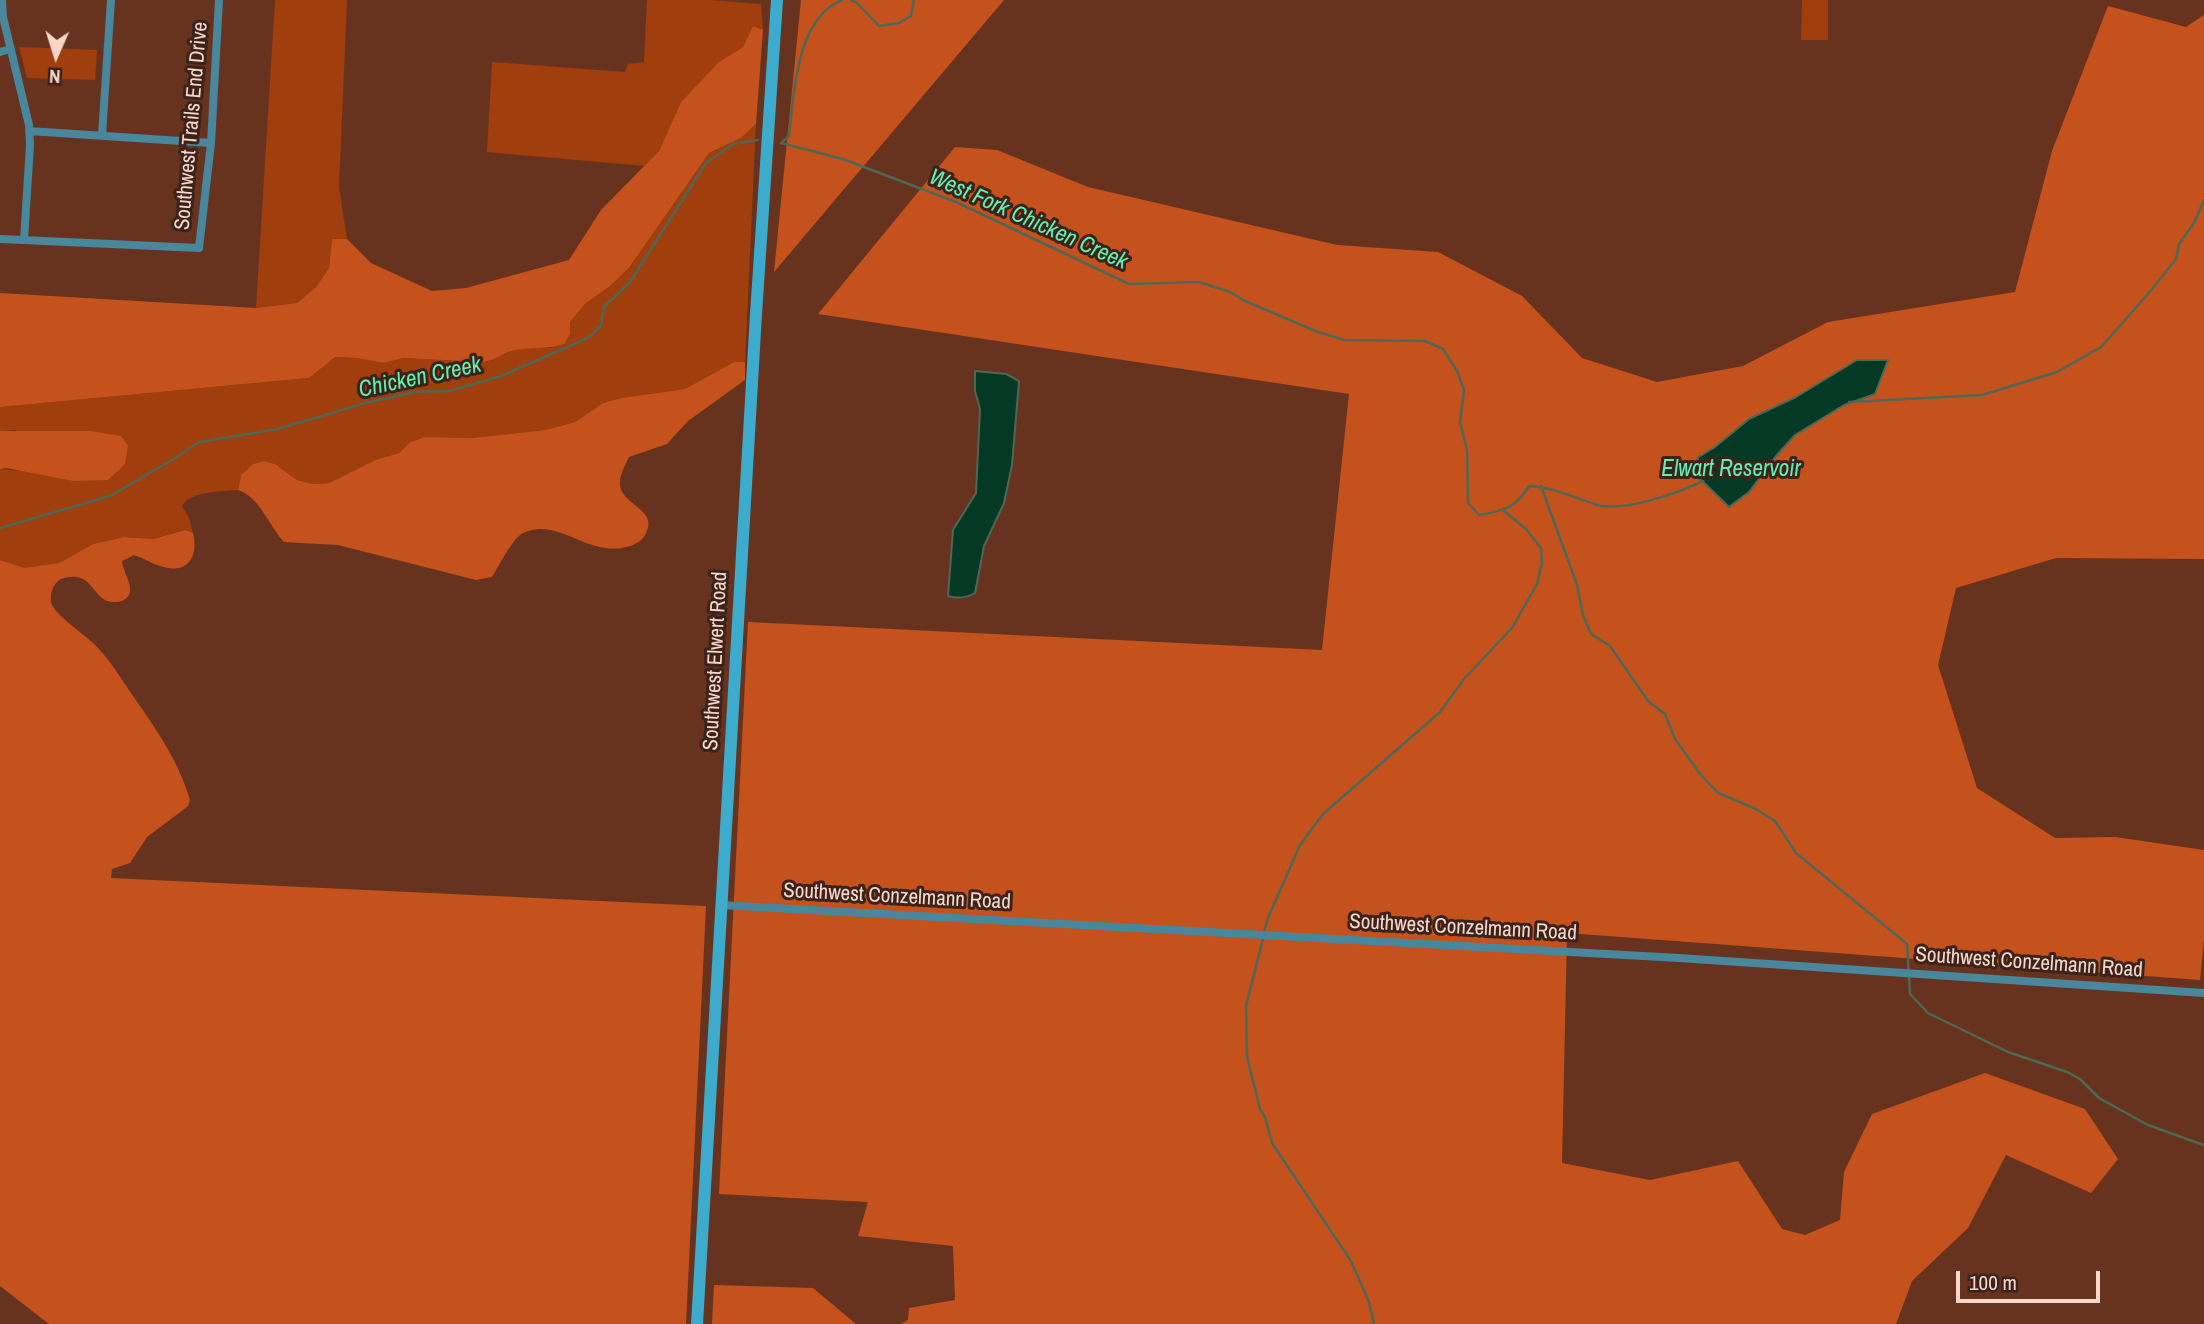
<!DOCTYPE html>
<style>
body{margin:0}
#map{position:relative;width:2204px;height:1324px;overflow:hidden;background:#68331e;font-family:"Archivo Narrow",sans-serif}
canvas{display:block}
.north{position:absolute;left:21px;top:21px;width:70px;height:70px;-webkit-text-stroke:5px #3c231a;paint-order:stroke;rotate:183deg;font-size:19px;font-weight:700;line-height:28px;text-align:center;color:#f8d7ca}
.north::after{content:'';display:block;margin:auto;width:24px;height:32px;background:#f8d7ca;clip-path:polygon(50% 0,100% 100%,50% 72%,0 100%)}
.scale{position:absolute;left:1956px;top:1271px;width:144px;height:32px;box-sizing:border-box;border:4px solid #f8d7ca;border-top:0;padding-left:9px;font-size:21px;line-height:24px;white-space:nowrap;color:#f8d7ca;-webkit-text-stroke:5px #3c231a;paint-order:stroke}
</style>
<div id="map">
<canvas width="2204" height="1324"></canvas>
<div class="north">N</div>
<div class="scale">100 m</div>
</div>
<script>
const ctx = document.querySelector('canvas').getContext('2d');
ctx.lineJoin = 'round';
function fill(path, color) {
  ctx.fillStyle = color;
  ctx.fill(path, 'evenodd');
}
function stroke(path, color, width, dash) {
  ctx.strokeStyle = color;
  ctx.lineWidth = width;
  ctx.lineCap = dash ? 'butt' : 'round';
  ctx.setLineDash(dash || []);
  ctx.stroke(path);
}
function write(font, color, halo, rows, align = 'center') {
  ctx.font = font + ' "Archivo Narrow",sans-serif';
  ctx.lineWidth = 6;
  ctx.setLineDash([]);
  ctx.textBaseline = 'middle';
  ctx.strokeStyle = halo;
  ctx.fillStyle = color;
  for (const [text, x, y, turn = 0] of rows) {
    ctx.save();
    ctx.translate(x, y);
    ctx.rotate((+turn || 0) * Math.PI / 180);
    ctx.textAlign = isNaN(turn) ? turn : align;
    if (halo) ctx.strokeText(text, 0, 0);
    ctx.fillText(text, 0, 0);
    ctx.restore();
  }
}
const green = new Path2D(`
 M275 0H347L339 187 347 239H332L329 268 316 287 297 303 256 308Z
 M647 0H709L761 4 763 30 753 26 743 47 720 62 681 102 659 151 644 166 487 152 492 62 625 72 628 64 644 62Z
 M1802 0H1828V40H1801Z
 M19 47 97 50 95 80 27 78Z
 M756 124 745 362H734L685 389 621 398 603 403 575 422 545 430 472 438 425 437 410 442 399 453 375 460 329 483 313 484 297 480 275 464 264 461 253 464 241 475 238 490C221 492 192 490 182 506L189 518 193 533 185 530 176 532 153 539 124 537 93 544 59 563 24 569 0 560V469L33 472 16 430 0 431V407L309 378 334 357 356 358 384 363 403 358 484 362C493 360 498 357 506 354 519 347 537 346 551 348L570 334V322L585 304 610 286 629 268 709 153 741 138Z`);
const forest = new Path2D(`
 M801 0H1004L774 272Z
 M2108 6 2186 27 2204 15V559L2056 558 1956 588 1938 665 1977 788 2055 838 2115 837 2204 850V940L2200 980 1567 933 1562 1163 1650 1180 1738 1161 1782 1229 1805 1235 1840 1220 1844 1172 1872 1114 1985 1073 2085 1109 2118 1159 2091 1193 2006 1155 1968 1228 1912 1281 1896 1324H901L908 1320 909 1308 955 1300 953 1246 858 1236 868 1202 719 1194 748 622 1322 650 1349 394 818 314 955 147 997 150 1088 187 1337 245 1438 252 1522 296 1582 358 1657 382 1743 366 1828 322 2015 292 2052 151Z
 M753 26 763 30 756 124 741 138 709 153 629 268 610 286 585 304 570 322V334L564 344C547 350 530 346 512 351 502 354 495 360 484 362L403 358 384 363 356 358 335 357 309 378 0 407V293L256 308 297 303 316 287 329 268 332 239H347L371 263 432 291 466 288 569 260 601 210 659 151 681 102 719 62 743 47Z
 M734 362H745V380L688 421 667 444 629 457C625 465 620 474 620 483 619 505 661 509 645 535 639 547 618 550 606 548 578 545 552 519 523 533 512 539 499 566 492 577L476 580 338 545 284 542C269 526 260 497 238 490L241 475 253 464 264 461 275 464 297 480 313 484 329 483 375 460 399 453 410 442 425 437 472 438 545 430 575 422 603 403 621 398 685 389Z
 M0 431H91L121 436 128 446 125 464 108 480 74 481 6 468 0 469Z
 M185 530 193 533C199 558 187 575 160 566 151 563 143 558 134 555L122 561C123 571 131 582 130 591 129 603 113 604 105 600 92 592 89 575 71 577 66 577 61 578 57 582 52 587 50 595 51 602 54 615 86 635 96 646 110 660 120 677 131 693 155 728 178 759 190 800L188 806 183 810 147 837 130 863 112 869 111 878 706 906 686 1324H49L0 1286V560L24 568 59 563 93 544 124 537 153 539Z
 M714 1285 813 1288 856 1324H712Z`);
const water = new Path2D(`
 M1857 360H1888L1875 394 1844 405 1795 435 1776 456 1749 492 1729 507 1695 474V469L1700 462 1697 458 1715 447 1749 419 1796 397Z
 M975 371 1006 374 1019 381 1012 465 1004 503 984 546 975 593C966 598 958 599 948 596L953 530 976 493 980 409 975 391Z`);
const stream = new Path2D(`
 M851 0 857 3 879 26 899 23 911 16 914 0
 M781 143 843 159 956 202 1129 284 1199 282 1230 292 1245 301 1318 332 1345 340 1425 341 1443 349 1457 371 1464 390 1460 422 1467 450 1468 503 1479 515C1503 511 1516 508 1529 486 1553 487 1575 498 1597 505 1625 512 1678 493 1703 481
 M781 143 789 136C794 94 796 18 842 0
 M1849 402 1982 395 2057 372 2101 347 2148 294 2176 259 2179 244 2194 223 2204 200
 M1541 486 1577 585 1583 615 1591 634 1610 646 1648 701 1665 714 1675 739 1700 774 1718 793 1754 808 1775 821 1796 853 1907 944 1910 994 1928 1013 2008 1052 2067 1072 2080 1079 2099 1098 2148 1125 2204 1145
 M0 528 110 496 174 459 199 442 278 429 365 403 415 392 449 391 501 376 588 338 601 326 604 307 630 282 706 163 733 144 758 140
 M1264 932 1268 918 1300 845 1323 814 1440 712 1464 679 1512 628 1537 584 1542 563 1541 548 1526 529 1504 511
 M1263 939 1246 1006 1247 1057 1260 1109 1265 1117 1272 1143 1351 1261 1369 1302 1374 1324`);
const minor = new Path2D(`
 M2 0 3 17 29 125 30 145 24 240
 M0 52 11 49
 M29 131 211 143
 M102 135 111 0
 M0 239 199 248 211 143 219 0
 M720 905 1679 958 2204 993`);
const secondary = new Path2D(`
 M697 1324 756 314 777 0`);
const streetNames = [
 ["Southwest Trails End Drive",192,126,-85],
 ["Southwest Elwert Road",716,661,-87],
 ["Southwest Conzelmann Road",897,897,3],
 ["Southwest Conzelmann Road",1463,928,3],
 ["Southwest Conzelmann Road",2029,963,4]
];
const waterNames = [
 ["West Fork Chicken Creek",1028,220,24],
 ["Chicken Creek",420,378,-12],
 ["Elwart Reservoir",1731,470]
];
fill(green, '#a03e0d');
fill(forest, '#c5521c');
fill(water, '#043925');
stroke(water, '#4d6856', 2);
stroke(stream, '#4d6856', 2.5);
stroke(minor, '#48879c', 8);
stroke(secondary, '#3dabcc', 12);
write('21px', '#f8d7ca', '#3c231a', streetNames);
write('italic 23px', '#61f0b3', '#3c231a', waterNames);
</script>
